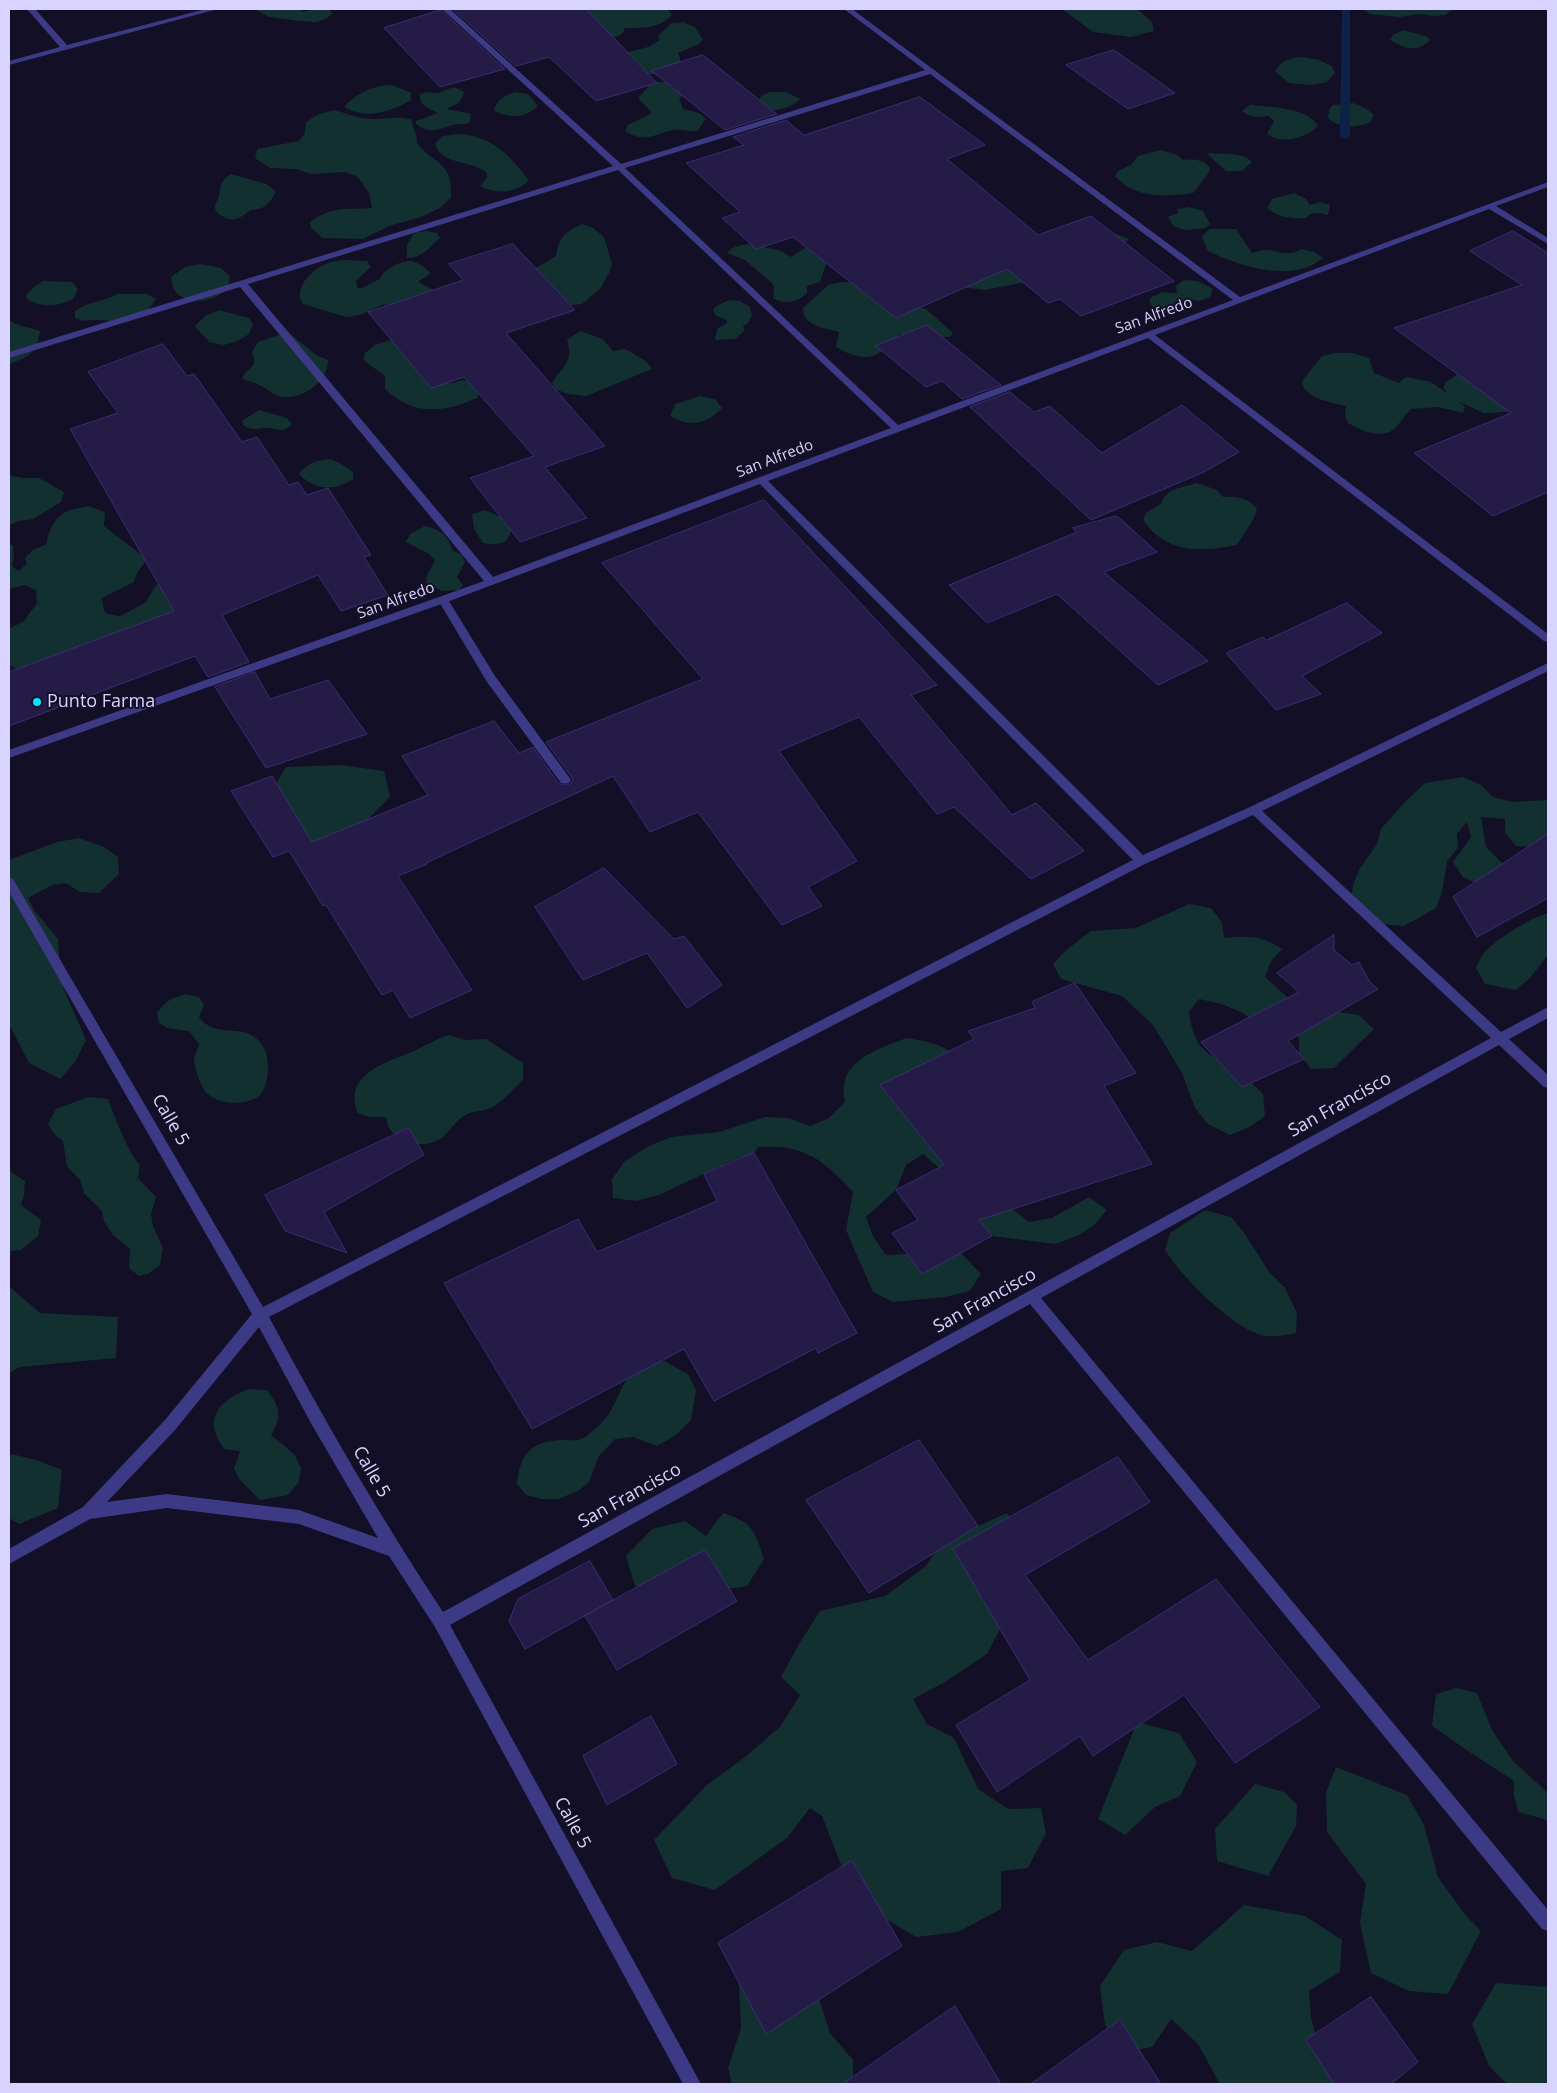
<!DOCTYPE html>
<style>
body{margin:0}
#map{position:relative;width:1557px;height:2093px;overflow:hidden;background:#130f26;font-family:"Open Sans",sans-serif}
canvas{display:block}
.frame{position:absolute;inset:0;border:10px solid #d9d4ff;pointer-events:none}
</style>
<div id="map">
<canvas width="1557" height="2093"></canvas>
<div class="frame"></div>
</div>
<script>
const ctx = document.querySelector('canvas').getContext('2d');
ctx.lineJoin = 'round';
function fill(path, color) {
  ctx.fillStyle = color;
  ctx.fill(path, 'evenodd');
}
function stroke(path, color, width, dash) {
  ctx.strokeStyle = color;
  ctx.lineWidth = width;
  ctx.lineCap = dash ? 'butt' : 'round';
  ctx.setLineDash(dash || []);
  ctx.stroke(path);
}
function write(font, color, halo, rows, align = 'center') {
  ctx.font = font + ' "Open Sans",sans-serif';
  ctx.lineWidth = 4;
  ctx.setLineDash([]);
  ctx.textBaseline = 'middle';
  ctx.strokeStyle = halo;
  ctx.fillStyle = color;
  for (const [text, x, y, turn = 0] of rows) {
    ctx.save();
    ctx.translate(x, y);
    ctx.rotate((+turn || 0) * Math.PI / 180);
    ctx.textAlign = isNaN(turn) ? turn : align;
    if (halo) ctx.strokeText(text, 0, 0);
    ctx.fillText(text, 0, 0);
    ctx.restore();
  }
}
const green = new Path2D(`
 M255 9H299L303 12 315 9 330 10 332 14 326 19 316 22 300 21 269 17Z
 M584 9H667L672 15C659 29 644 28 625 28L622 34 606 41 582 11Z
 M1062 9H1137L1152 22 1154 31 1131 37 1093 32Z
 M1364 9H1452L1445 15 1433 16 1420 14 1399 17 1370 14Z
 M683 22 695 27 703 40 699 44 678 53 680 58V64L659 74H644L624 56 628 52 648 47 660 40 658 36 672 23Z
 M1403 30 1426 36 1430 40C1418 53 1404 49 1390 40L1393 35Z
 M1301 57 1319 60 1332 66 1335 73 1327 82 1312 85 1289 83 1275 71C1281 61 1289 58 1301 57Z
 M657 82H679L685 93 679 99 683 109 699 113 706 119 697 131C690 132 681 129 674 130 652 134 647 144 625 131L628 125 652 113 638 98 650 85Z
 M392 85 411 93V100C391 112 366 120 344 107 359 92 371 86 392 85Z
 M454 87 464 92C459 107 458 102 447 109L471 114 470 122C465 125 464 124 459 124 442 126 434 137 416 124V121L438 113C430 108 418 106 420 94L427 92 437 93Z
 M515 92 528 94 538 106C524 119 511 118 494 111 496 99 505 96 515 92Z
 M770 92H786L800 99C789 110 772 113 757 107L761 96Z
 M1353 103 1365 108 1374 115 1369 123C1354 128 1340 129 1328 118L1329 110 1333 105Z
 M1250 105C1269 107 1308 107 1318 126 1306 138 1281 145 1267 134L1274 121 1269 116C1259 117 1251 118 1242 111Z
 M334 110C345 113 357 118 369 119 382 120 401 115 412 120 412 129 418 134 417 143 436 167 452 159 451 198L440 208 421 217 389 226 363 239 322 238 311 228 310 222C335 205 344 210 372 208L369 193 358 177 345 172 311 174 296 169 270 168 255 158 257 149 299 141 305 133 306 122 317 115Z
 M458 134C492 136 509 154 529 181 514 193 498 195 480 186L487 178V173C473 160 439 165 435 143L443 136Z
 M1161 150 1177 155 1183 160C1193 159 1204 159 1210 168L1208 174 1193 193C1165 197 1136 199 1115 176L1118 171 1131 165 1138 156Z
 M1211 153C1225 155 1241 151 1252 162L1242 171H1226L1207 154Z
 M231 174 266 184 276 191C270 204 264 210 250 210 242 218 232 223 222 216 219 214 215 212 215 207 215 204 218 200 219 196 220 186 222 179 231 174Z
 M1294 193 1306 199 1310 205 1320 202 1330 205 1328 215C1319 213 1312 211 1306 218 1293 219 1278 218 1267 208L1272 199Z
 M1189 207 1203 211 1210 224 1206 228 1185 230 1173 226 1168 217 1178 213 1177 209Z
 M582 224 593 228 604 237 612 264 609 273 600 289 582 304 556 307 535 277 536 268 556 256C560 236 563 233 582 224Z
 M1209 229H1236L1252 253C1256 252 1261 250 1265 250 1277 250 1290 258 1301 249L1315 252 1323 258C1318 261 1312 266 1306 268 1273 277 1238 265 1208 251L1202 237Z
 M426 231 437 233 440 238C430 247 420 259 407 258V245L414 233Z
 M1116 234 1129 239 1122 246 1046 278 985 290 962 287 963 280 1092 237Z
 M751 244 781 251 791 257 805 248 818 250 828 259 820 282 807 286V293C797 303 785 305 773 298L774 288 772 283 745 260 727 253C734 245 741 245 751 244Z
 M344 260 367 261 371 267 356 281 357 287 360 289 380 279C383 270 400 261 410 261 417 261 425 268 431 273L418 282 444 295 408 313 390 304 382 305 360 315 346 317 303 304C292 287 313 269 328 263 333 261 339 261 344 260Z
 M200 264 221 268 230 276C229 279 229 284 227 287 219 302 187 306 176 292 173 289 172 282 171 277L185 267Z
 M1184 280 1198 281 1213 289 1210 297 1199 301 1185 298 1189 302C1178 317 1164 317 1150 304V298L1162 292 1177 293 1176 286Z
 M43 281 72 282 78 289 73 299C55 307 47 308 28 300L26 295 33 288Z
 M841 282H858L904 304 926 309 953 333 950 337 900 334C893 339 886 348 879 353 867 362 847 354 836 347L839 332C825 328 802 326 803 308L828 285Z
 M118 294H147L156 299C138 329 123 320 94 320 86 320 83 322 75 318V311C90 301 102 302 118 294Z
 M729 300 740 301 750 307 752 315 748 323 743 326 745 330 735 339 715 340 717 329 727 323V320L715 315 713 309 718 305Z
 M219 310 249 318 253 324 249 334 238 341 224 345 209 342 195 326 205 316Z
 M9 320C21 328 27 326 40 331 36 354 30 356 9 364Z
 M580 331 603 339 613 351 625 349 646 361 652 369 586 396 568 394 555 389 552 383C563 366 574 362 567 340Z
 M288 332 316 355 328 360C328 380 306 398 285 397 275 397 269 390 261 386 255 382 248 382 242 378 249 365 258 370 252 352L258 342Z
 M394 339 432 379 451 383 464 380 482 385 477 398C443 413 413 416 385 389V376L363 360 365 353 375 345Z
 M1335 353H1352L1369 358 1374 373 1399 383 1406 377 1431 382 1448 394 1443 388 1446 382 1458 374 1543 372 1548 378 1547 386 1523 411 1484 413 1459 402 1465 407 1463 413 1438 407 1411 409C1405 415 1399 425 1393 430 1380 440 1359 429 1348 423L1345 414 1346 406C1331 402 1303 399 1302 381L1322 356Z
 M700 396 715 399 722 408C707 424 690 428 670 416L675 404Z
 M259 410 287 418 292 424C283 434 278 428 266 428 256 428 251 431 243 425V420Z
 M331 459 343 465 353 472V479C335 491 315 491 299 474 307 463 317 460 331 459Z
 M9 475 22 478H39L64 492 61 502 33 519 19 521 9 525Z
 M1197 483 1217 490 1223 497C1237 496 1249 498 1257 509L1254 518 1237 545C1200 552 1167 554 1143 520L1146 513 1161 504C1165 489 1183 487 1197 483Z
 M88 506 105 512 104 526 147 559 137 573 134 582 102 598 104 611 107 614 120 616 145 603 155 587 164 577 191 617 21 672 9 664V629L24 621 37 603 36 590 25 585 9 589V545H13L14 557 12 566 18 571 27 564 25 558 33 550 47 544C47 532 56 515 68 511 74 508 81 508 88 506Z
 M485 510 512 522C511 543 502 546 483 543L474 529 472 514Z
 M425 526C440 530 448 534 452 550L462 555 465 562 457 577 463 585 459 590 442 591 426 583 427 575 435 560 429 554 406 542 410 534Z
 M341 765 384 771 390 797 367 820 326 851 260 811 286 767Z
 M1463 777 1481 785 1493 797 1512 802 1548 800V845L1536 847 1516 846 1505 833V819L1481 817 1486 847 1513 874 1482 886 1463 877 1453 862 1471 837 1467 822 1457 834 1458 848 1447 861 1442 892 1436 908 1404 926 1381 924 1351 899 1353 885 1359 870 1377 844 1381 829 1403 804 1425 783Z
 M79 838 104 847 118 857 119 874 99 893 80 892 66 883 52 885 28 898 34 910 58 939 59 956 64 970 63 987 86 1040 75 1062 60 1079 29 1063 9 1024V860L57 842Z
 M1189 904 1211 908 1222 922 1224 938C1251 936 1259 935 1282 949L1271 961 1265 977 1297 1006 1359 1015 1374 1029 1334 1068 1311 1069 1299 1054V1037L1258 1023 1241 1012 1222 1004 1199 999 1189 1012C1195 1057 1212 1052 1243 1076 1250 1081 1257 1088 1263 1094L1265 1116 1249 1127 1230 1135 1208 1124 1195 1108 1182 1073 1153 1025 1122 996 1061 979 1053 964 1065 951 1091 931 1136 928Z
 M1548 913V955L1529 979 1516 990 1485 984 1476 968C1478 964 1480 958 1483 954 1494 941 1531 917 1548 913Z
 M186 994 199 997 204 1005 199 1017C219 1043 246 1017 264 1048 268 1055 268 1064 268 1071 267 1079 265 1091 259 1096 245 1106 220 1105 208 1094 201 1089 194 1067 194 1059 195 1054 198 1049 199 1044L189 1031 168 1028 159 1023 157 1013 163 1005 171 999Z
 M449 1035 465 1040 486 1039 523 1063V1080C513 1089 503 1102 491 1108 483 1112 474 1110 465 1115 455 1121 449 1133 440 1139 420 1151 388 1142 386 1117H369L358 1113C343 1077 381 1064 407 1054 421 1048 434 1040 449 1035Z
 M906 1038C932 1042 946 1046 968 1062L1011 1208 1029 1222 1052 1218 1089 1197 1107 1210 1094 1225 1077 1236 1055 1244 992 1236 971 1227 939 1168 923 1154 906 1165 896 1190 866 1217 873 1236 886 1255 959 1251 981 1274 970 1291 945 1297 893 1302 873 1292 846 1230 853 1192C823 1159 804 1144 758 1147L754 1153 731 1161 659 1195 636 1201 613 1198 612 1179 625 1161 649 1146 671 1137 719 1132 765 1117 788 1118 810 1126 829 1118 845 1102C844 1097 843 1091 844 1086 846 1058 884 1047 906 1038Z
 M88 1097 108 1099C115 1117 127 1151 140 1165L138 1178 156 1197 151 1214 153 1226 163 1248 160 1265 148 1274 139 1276 129 1268 130 1249 112 1234 104 1221 102 1211 84 1193 80 1180 67 1166 63 1141 54 1134 48 1124 56 1109Z
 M9 1171 25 1181 24 1196 21 1205 41 1220 38 1236 21 1250 9 1251Z
 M1205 1210 1231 1217 1245 1234 1269 1272 1285 1288 1297 1313 1296 1333C1285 1335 1271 1338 1261 1335 1229 1325 1183 1278 1165 1250L1170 1233Z
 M9 1286 40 1313 118 1317 116 1358 20 1367 9 1373Z
 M664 1361 688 1374 696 1390 691 1420 676 1435 657 1446 633 1437 615 1439 599 1456 589 1482 578 1491 558 1499H542L526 1495 517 1484C520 1454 531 1441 563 1440 573 1440 580 1442 588 1435 597 1428 605 1420 611 1410 621 1394 625 1371 645 1364 650 1362 658 1362 664 1361Z
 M249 1389 267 1390C280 1408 283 1415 271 1435L295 1455 301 1468 299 1482 288 1495 260 1500 239 1479 234 1468 240 1451 224 1449C202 1419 219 1400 249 1389Z
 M12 1454 36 1460 62 1470 58 1508 19 1524 9 1518V1457Z
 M723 1513C754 1523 754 1530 764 1559L747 1586 726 1589 651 1610 634 1583 626 1556 652 1529 685 1521 706 1536Z
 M1007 1513 1018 1528 1010 1610 987 1654 945 1682 913 1699 927 1724 954 1738 978 1789 1008 1809 1041 1808 1046 1833 1028 1868 1001 1871V1909L958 1932 916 1937 876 1913 843 1870 822 1816 810 1808 787 1838 715 1890 672 1878 654 1840 707 1785 745 1757 780 1727 800 1695 781 1677 799 1644 820 1611 885 1596 926 1566 950 1529 978 1526Z
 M1456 1688 1477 1693 1492 1730 1513 1761 1548 1793V1822L1544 1819 1518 1812 1514 1795V1781L1465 1749 1432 1726 1436 1694Z
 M1137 1722 1179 1733 1197 1762 1180 1796 1155 1807 1125 1835 1098 1819Z
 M1336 1767 1407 1795 1424 1825 1438 1877 1466 1916 1481 1931 1448 1994 1409 1991 1371 1973 1360 1923 1366 1884 1327 1832 1326 1793Z
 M1255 1784 1284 1792 1297 1804 1296 1826 1268 1876 1217 1861 1215 1829Z
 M1244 1905 1305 1916 1342 1940 1340 1972 1309 1991 1311 2017 1319 2050 1340 2084H1220L1198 2044 1171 2019 1152 2047 1124 2052 1105 2025 1100 1986 1124 1950 1157 1942 1192 1951Z
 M738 1966 815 1986 830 2033 853 2060V2084H732L728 2068 741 2028Z
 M1496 1983 1548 1987V2080L1546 2082 1548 2084H1543L1544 2083 1507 2084 1489 2066 1472 2024Z`);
const stream = new Path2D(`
 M1342 9H1350V136L1345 139 1340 136Z`);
const building = new Path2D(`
 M453 9H586L657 83 596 101 549 57 516 66Z
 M440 10H441L505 69 440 87 384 28Z
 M1114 50 1175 93 1128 109 1066 65Z
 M703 55 777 114 725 130 652 71Z
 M920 97 985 145 947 159 1038 235 1091 216 1174 281 1081 316 1060 299 1048 303 1007 269 896 318 793 237 756 249 722 218 740 212 686 163 744 145 733 137 786 120 804 135Z
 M1513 231 1548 253V492L1493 516 1414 453 1511 413 1394 328 1522 285 1470 251Z
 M513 244 575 310 506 333 605 446 545 467 587 518 520 542 470 478 534 456 464 377 431 388 368 312 463 280 449 264Z
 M927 325 946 340 1001 385 962 399 942 381 926 387 876 346Z
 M163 344 187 376 194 374 242 442 257 437 289 485 298 482 307 495 328 488 371 555 364 557 388 595 341 611 318 575 222 615 249 662 208 677 195 656 9 726V672L174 611 70 429 118 413 88 372Z
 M1010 392 1034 412 1050 406 1102 453 1182 405 1239 452 1204 472 1091 520 970 407Z
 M764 500 937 685 911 695 1012 815 1036 803 1084 851 1031 879 954 807 937 814 859 717 779 751 857 861 808 887 822 906 782 925 698 812 650 832 613 776 426 863 427 864 398 876 472 990 410 1018 393 990 382 995 326 905 323 906 289 851 273 857 231 791 272 776 312 842 428 795 402 756 494 721 519 753 533 747 559 784H571L573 779 546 742 703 679 602 563Z
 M1117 516 1157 552 1104 572 1208 661 1158 685 1057 594 987 623 949 585 1077 532 1073 528Z
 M1347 603 1382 633 1302 676 1321 694 1276 710 1226 653 1263 637 1266 640Z
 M255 672 270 699 328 680 367 734 266 768 215 687Z
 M1548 834V898L1477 937 1453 897Z
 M604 868 674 939 684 936 722 985 687 1008 647 953 583 980 535 907Z
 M1334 935V950L1352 965 1359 962 1369 981 1378 989 1288 1041 1304 1059 1242 1087 1201 1042 1299 992 1277 973Z
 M1075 983 1136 1073 1104 1086 1152 1164 979 1220 992 1236 922 1274 892 1233 918 1220 896 1190 944 1165 880 1085 974 1039 968 1031 1035 1008 1032 1002Z
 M409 1128 424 1155 324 1212 347 1253 285 1231 265 1195Z
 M754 1153 857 1333 818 1353 816 1348 714 1401 684 1349 532 1429 444 1283 578 1219 597 1252 717 1201 704 1174Z
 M919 1440 978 1526 869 1593 806 1500Z
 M1118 1457 1150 1502 1025 1575 1088 1660 1216 1579 1320 1707 1235 1763 1184 1695 1093 1756 1080 1736 997 1792 956 1725 1030 1680 953 1549Z
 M705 1550 737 1601 617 1670 585 1616Z
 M590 1561 613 1600 525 1649 509 1621 518 1599Z
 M651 1716 677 1764 607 1805 583 1756Z
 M852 1861 902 1946 766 2034 718 1943Z
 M1371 1997 1418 2062 1391 2084H1334L1306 2040Z
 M955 2006 1001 2084H843Z
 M1120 2020 1161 2084H1031Z`);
const service = new Path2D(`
 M443 597 447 598 495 676 569 777 571 780 569 783H561L487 682 438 600Z`);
const minor = new Path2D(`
 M27 9H35L67 45 206 9H218L9 65V61L60 47Z
 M442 9H450L621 164 925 70 844 9H852L1240 297 1548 182V187L1496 206 1548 238V244L1489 209 1155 335 1548 634V642L1544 641 1148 338 768 481 1143 855 1250 807 1548 663V671L1262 811 1501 1032 1548 1007V1018L1509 1039 1548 1075V1088L1544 1087 1499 1045 1041 1298 1548 1910V1931L1542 1929 1030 1304 450 1625 701 2084H683L435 1627 389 1556 299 1524 167 1508 90 1519 9 1564V1549L83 1507 165 1420 252 1314 9 892V878L13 879 263 1307 1133 860 760 484 447 602 9 758V750L484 581 240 287 9 358V352L613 166ZM930 74 1233 300 898 425 625 168ZM618 170 891 428 493 577 248 284ZM1253 815 1491 1038 443 1612C380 1517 323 1418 269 1317L1145 864ZM259 1327 312 1425 378 1538 299 1510 167 1494 107 1502 175 1430Z`);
const markers = [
 [37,702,5,"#00e5ff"]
];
const farStreetnames = [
 ["San Alfredo",1154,316,-20],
 ["San Alfredo",775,459,-21],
 ["San Alfredo",396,601,-20]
];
const poiNames = [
 ["Punto Farma",47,702]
];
const streetNames = [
 ["San Francisco",1340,1105,-29],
 ["Calle 5",170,1120,60],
 ["San Francisco",985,1301,-29],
 ["Calle 5",371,1472,60],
 ["San Francisco",630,1496,-29],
 ["Calle 5",572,1823,61]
];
fill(green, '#12302f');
fill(stream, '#0c2248');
fill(building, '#241b47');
stroke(building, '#3b2d73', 1);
fill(service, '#3d3a85');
fill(minor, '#3d3a85');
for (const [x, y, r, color] of markers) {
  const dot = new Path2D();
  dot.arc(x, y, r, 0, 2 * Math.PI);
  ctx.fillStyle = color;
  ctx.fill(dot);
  stroke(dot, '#130f26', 2);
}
write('15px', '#d9d4ff', '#130f26', farStreetnames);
write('18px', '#d9d4ff', '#130f26', poiNames, 'left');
write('18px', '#d9d4ff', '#130f26', streetNames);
</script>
